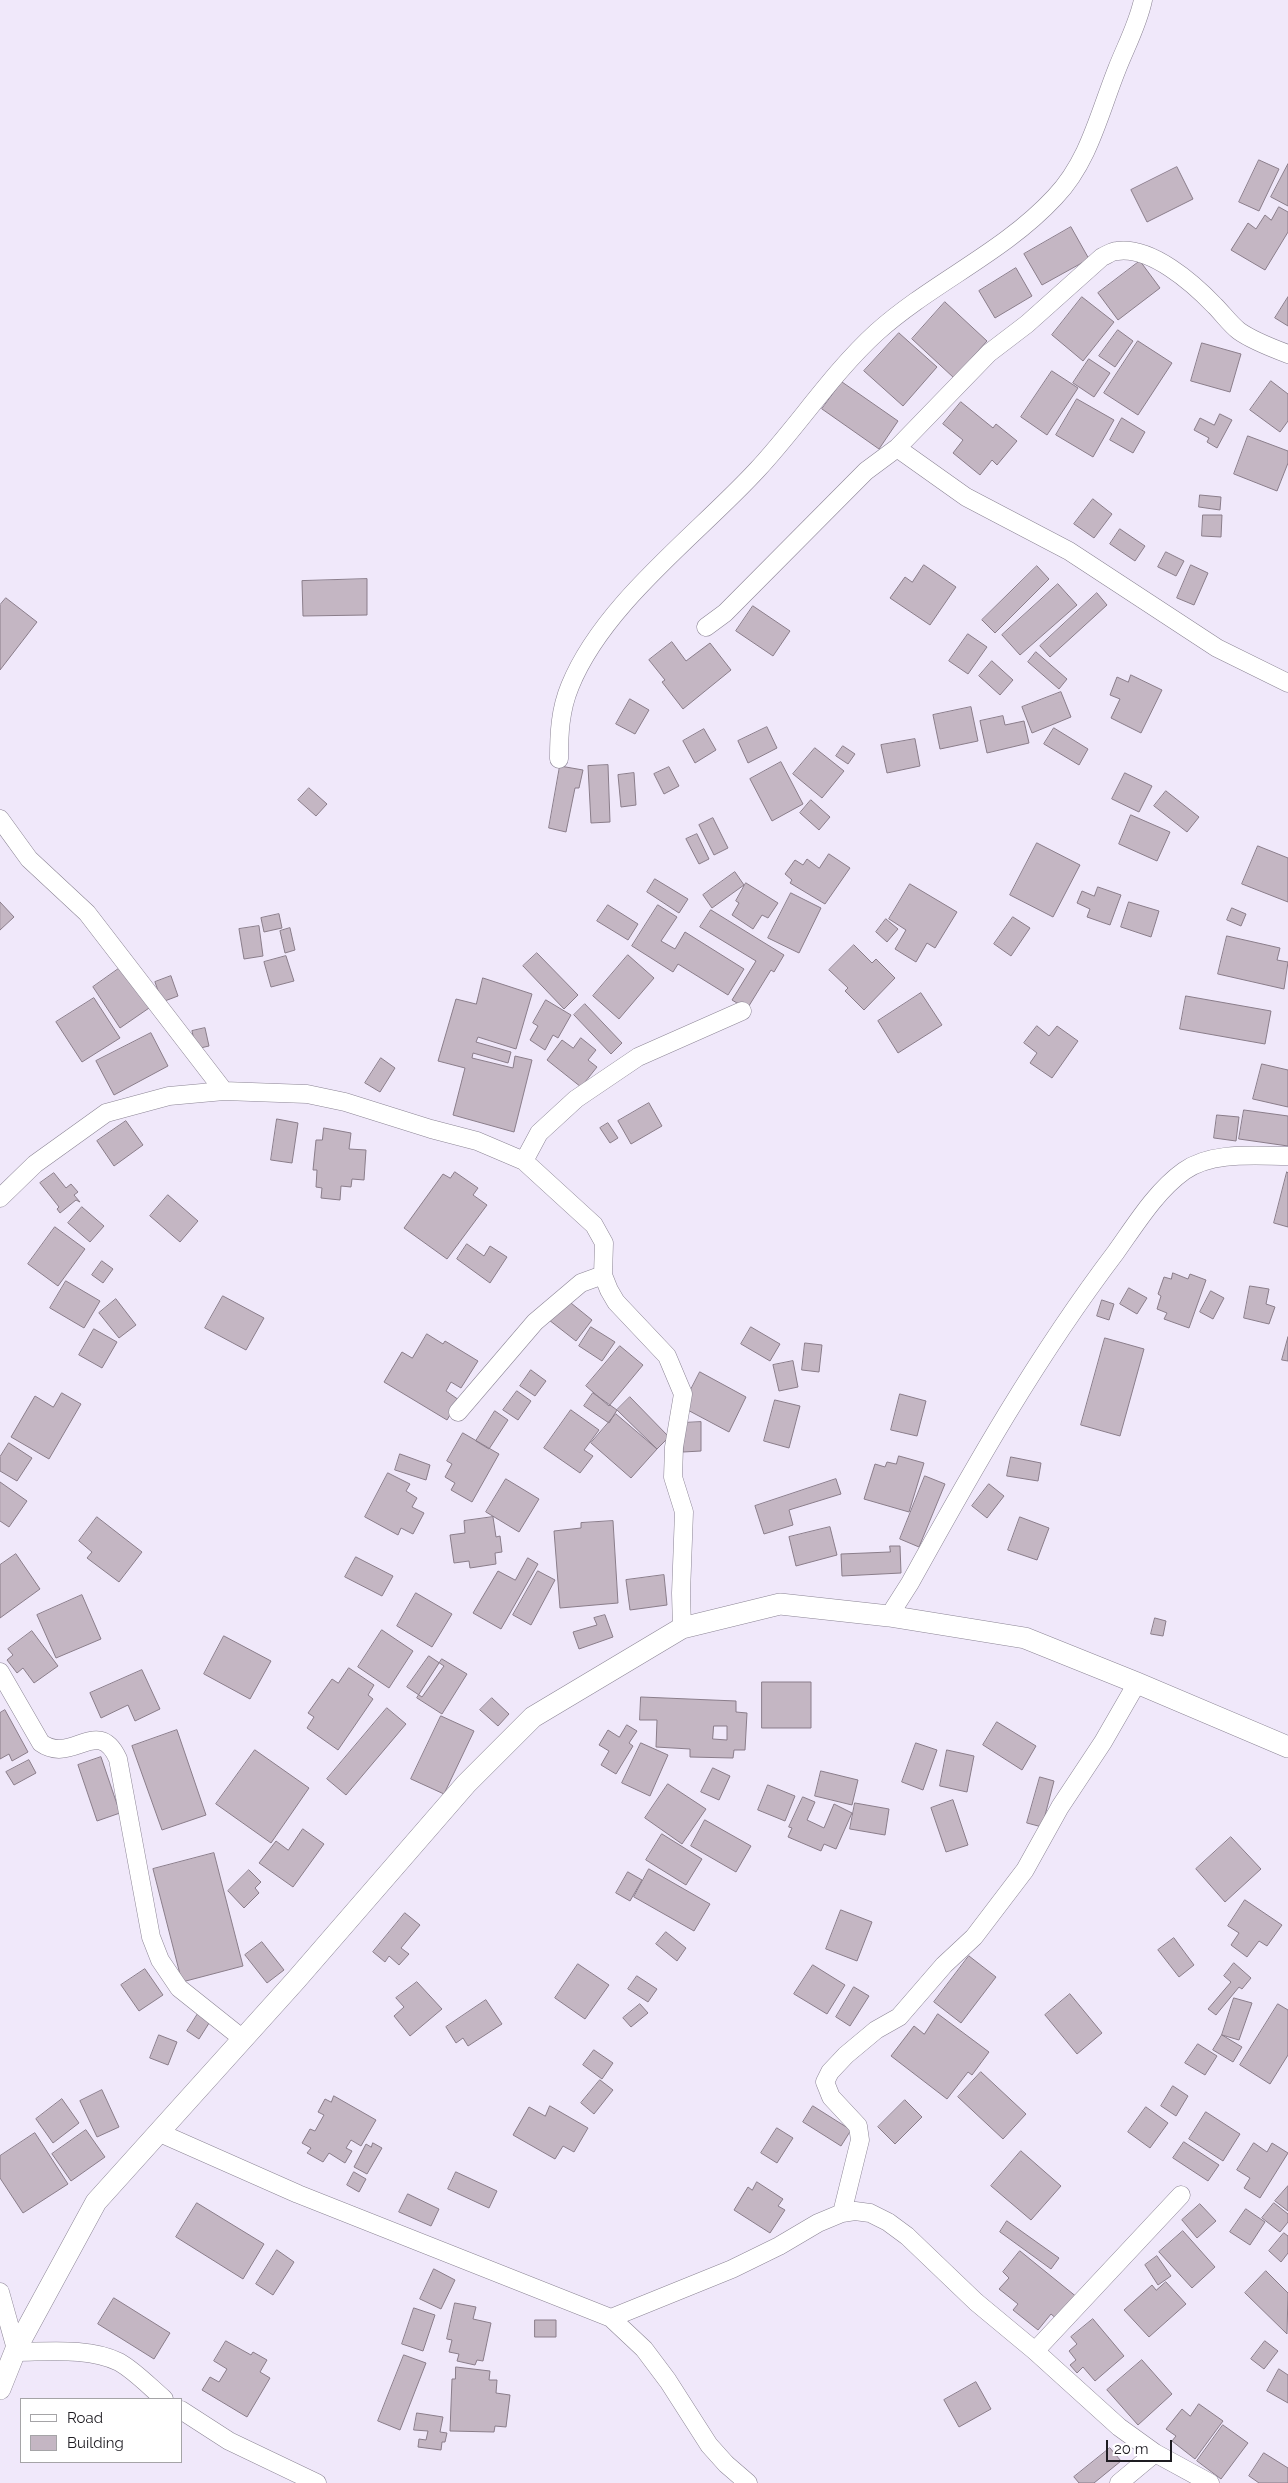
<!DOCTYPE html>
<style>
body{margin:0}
#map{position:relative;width:1288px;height:2483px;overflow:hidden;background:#f0e8fa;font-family:Raleway,sans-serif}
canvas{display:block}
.legend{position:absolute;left:20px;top:2398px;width:162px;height:65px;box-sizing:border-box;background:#fff;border:1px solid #a5a4a7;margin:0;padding:6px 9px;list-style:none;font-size:15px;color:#1e1c22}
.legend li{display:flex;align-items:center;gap:10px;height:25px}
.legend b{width:25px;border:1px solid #a5a4a7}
.scale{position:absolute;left:1106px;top:2440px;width:66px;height:22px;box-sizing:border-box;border:2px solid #1e1c22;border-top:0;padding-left:6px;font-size:15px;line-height:18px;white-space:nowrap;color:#1e1c22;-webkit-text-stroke:4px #fff;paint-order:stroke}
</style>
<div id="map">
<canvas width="1288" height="2483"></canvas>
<ul class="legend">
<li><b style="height:6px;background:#fff"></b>Road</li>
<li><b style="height:14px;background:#c4b6c3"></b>Building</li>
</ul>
<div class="scale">20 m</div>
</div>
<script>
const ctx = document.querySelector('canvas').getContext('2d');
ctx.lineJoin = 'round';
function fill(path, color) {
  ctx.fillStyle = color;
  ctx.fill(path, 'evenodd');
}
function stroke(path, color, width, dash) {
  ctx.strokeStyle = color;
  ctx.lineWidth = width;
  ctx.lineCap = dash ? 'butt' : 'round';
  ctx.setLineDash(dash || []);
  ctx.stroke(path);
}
const building = new Path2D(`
 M1259 160 1279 169 1259 211 1239 202Z
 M1288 164V206L1271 197Z
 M1177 167 1193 199 1147 222 1131 190Z
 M1279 207 1288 212V232L1265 270 1231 250 1248 223 1256 229 1265 215 1271 220Z
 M1071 227 1089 259 1042 285 1024 254Z
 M1140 261 1160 288 1118 320 1098 293Z
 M1016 268 1032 296 995 318 979 291Z
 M1082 297 1114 322 1083 361 1052 335Z
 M1288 297V326L1275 318Z
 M945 302 987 341 954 378 912 339Z
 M1118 330 1133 341 1115 367 1099 356Z
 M899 333 937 367 903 406 864 371Z
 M1138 341 1172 363 1138 415 1104 393Z
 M1202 343 1241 354 1230 392 1191 381Z
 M1089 359 1110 373 1094 397 1073 383Z
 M1052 371 1078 388 1047 435 1021 417Z
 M1271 381 1288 394V421L1280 432 1250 410Z
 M842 382 898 421 879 449 822 409Z
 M1077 399 1114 420 1093 457 1056 435Z
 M961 402 993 428 996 424 1017 441 997 465 992 460 980 475 953 453 963 440 943 424Z
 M1220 414 1232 420 1217 448 1207 442 1209 438 1194 430 1200 418 1214 425Z
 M1122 418 1145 432 1133 453 1110 440Z
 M1248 436 1288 451V463L1277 491 1234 474Z
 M1200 495 1221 497 1220 510 1199 507Z
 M1093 499 1112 514 1094 538 1074 524Z
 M1203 515H1222L1221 537 1202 536Z
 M1120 529 1145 546 1135 561 1110 544Z
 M1166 552 1184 561 1176 576 1158 567Z
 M924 565 956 587 930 625 890 598 905 577 912 582Z
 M1191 565 1208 573 1194 605 1177 598Z
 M1037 566 1049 579 995 633 982 620Z
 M367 579V615L303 616 302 581Z
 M1058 584 1077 605 1020 655 1002 635Z
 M1097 593 1107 605 1050 657 1040 646Z
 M6 598 37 622 0 670V605Z
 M753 606 790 631 773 656 736 631Z
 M968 634 987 647 968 674 949 661Z
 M672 642 686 661 710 643 731 670 683 709 662 682 665 680 649 660Z
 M1036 652 1067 679 1059 689 1028 662Z
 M992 661 1013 680 1000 695 979 676Z
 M1131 675 1162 690 1141 733 1111 718 1120 699 1110 695 1117 677 1128 682Z
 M1061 692 1071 717 1032 733 1022 707Z
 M630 699 649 710 635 734 616 724Z
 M971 707 978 741 940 749 933 715Z
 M1003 716 1005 725 1024 721 1029 743 987 753 980 721Z
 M767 727 777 748 748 763 738 741Z
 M1054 728 1088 749 1079 765 1044 744Z
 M704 729 716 750 695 763 683 741Z
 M915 739 920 766 887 773 881 745Z
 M843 746 855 754 848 764 836 756Z
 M815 748 844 771 822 798 793 774Z
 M781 762 803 804 772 821 750 779Z
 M608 765 610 822 591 823 588 766Z
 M560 766 583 770 579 788H575L566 832 549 828Z
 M669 767 679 786 664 794 654 774Z
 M634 773 636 805 621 807 618 775Z
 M1125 773 1152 786 1139 812 1112 799Z
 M309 788 327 804 316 816 298 800Z
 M1166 791 1199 817 1187 832 1154 806Z
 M811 800 830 817 819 830 800 813Z
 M1131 815 1170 832 1157 861 1119 844Z
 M713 818 728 848 714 855 699 825Z
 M697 834 709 859 699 864 686 839Z
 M1037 843 1080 865 1053 917 1010 895Z
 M1258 846 1288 858V902L1242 884Z
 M829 854 850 868 825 904 790 883 792 880 785 874 795 860 803 865 807 859 819 868Z
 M735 872 744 885 712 908 703 895Z
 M655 879 688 899 679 913 647 892Z
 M746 883 778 903 768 918 762 915 753 929 732 915 739 903 736 901Z
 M910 884 957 912 935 948 927 943 916 962 895 949 906 930 889 919Z
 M1098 887 1121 895 1110 925 1087 917 1090 909 1077 903 1082 891 1094 896Z
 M791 893 821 908 799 953 768 938Z
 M0 902 14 917 0 930Z
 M1129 902 1159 911 1151 937 1121 927Z
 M608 905 638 924 628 940 597 921Z
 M658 905 677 917 661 941 675 949 685 932 744 969 728 995 678 964 673 972 632 946Z
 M1232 908 1246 914 1241 926 1227 920Z
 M711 910 784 955 774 972 771 970 747 1009 732 1000 756 961 700 927Z
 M279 914 282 928 264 932 261 918Z
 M1013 917 1030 928 1011 956 994 944Z
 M886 919 898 929 887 942 876 932Z
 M259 926 263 956 244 959 239 929Z
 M290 928 295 950 285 953 280 931Z
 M1227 936 1280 948 1277 960 1288 962 1284 989 1218 974Z
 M854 945 872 963 876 959 895 978 864 1010 845 991 848 988 829 970Z
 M537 953 578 995 564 1009 523 966Z
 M628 955 654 978 619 1019 593 996Z
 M286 956 294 981 271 987 264 962Z
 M124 965 152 1006 120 1028 93 987Z
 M171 976 178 996 162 1002 155 982Z
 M483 978 532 994 516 1049 478 1037 476 1042 511 1052 508 1063 473 1053 472 1058 513 1068 515 1056 532 1060 514 1132 453 1115 465 1068 438 1061 456 999 476 1004Z
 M921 993 942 1025 898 1053 878 1021Z
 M1186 996 1271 1011 1265 1044 1180 1029Z
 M94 998 120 1038 82 1062 56 1022Z
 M546 1000 571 1015 558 1038 553 1035 545 1050 530 1040 538 1026 533 1023Z
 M585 1004 622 1043 611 1054 574 1015Z
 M1037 1026 1049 1036 1057 1026 1078 1041 1052 1078 1030 1063 1037 1053 1024 1043Z
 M205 1028 209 1046 196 1049 192 1031Z
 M151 1033 168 1066 114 1095 96 1061Z
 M581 1038 596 1050 588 1060 597 1067 581 1087 547 1060 562 1040 573 1048Z
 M381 1058 395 1068 380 1092 365 1083Z
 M1262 1064 1288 1070V1107L1253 1099Z
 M649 1103 662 1126 631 1144 618 1121Z
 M1244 1110 1288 1116V1146L1239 1139Z
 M1217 1115 1239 1117 1236 1141 1214 1138Z
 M277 1119 298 1123 292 1163 271 1160Z
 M126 1121 143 1145 114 1166 97 1141Z
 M608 1123 618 1138 610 1143 600 1128Z
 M324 1128 351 1133 349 1149 366 1150 364 1180 352 1179 351 1187 341 1186 340 1200 321 1198 322 1188 316 1187 317 1170H313L316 1140H322Z
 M455 1172 478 1188 473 1195 487 1205 447 1259 404 1228 443 1174 450 1178Z
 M1287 1172 1288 1173V1227L1274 1223Z
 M54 1173 66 1188 71 1184 78 1192 74 1195 80 1202 76 1200 60 1213 57 1209 59 1207 40 1183Z
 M168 1195 198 1221 180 1242 150 1216Z
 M82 1207 104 1226 90 1242 68 1223Z
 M55 1227 85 1249 58 1286 28 1264Z
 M467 1244 484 1256 490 1246 507 1257 490 1283 457 1259Z
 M102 1261 113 1269 103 1283 92 1275Z
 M1173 1273 1188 1279 1190 1274 1206 1280 1189 1328 1164 1319 1167 1313 1157 1309 1161 1296 1158 1294 1164 1277 1171 1279Z
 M66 1281 100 1301 84 1328 50 1308Z
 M1250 1286 1269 1289 1266 1304 1275 1307 1269 1324 1244 1318Z
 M1129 1288 1147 1298 1137 1314 1120 1304Z
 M1211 1291 1224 1298 1213 1319 1200 1312Z
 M223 1296 264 1318 246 1350 205 1328Z
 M116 1299 136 1325 119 1338 99 1313Z
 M566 1299 592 1320 576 1341 549 1320Z
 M1102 1300 1114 1304 1109 1320 1097 1316Z
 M591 1327 615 1342 602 1361 579 1346Z
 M751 1327 780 1344 770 1361 741 1344Z
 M94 1329 117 1342 102 1368 79 1355Z
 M427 1334 443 1344 445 1341 478 1361 461 1388 451 1382 446 1391 459 1400 447 1420 384 1382 402 1352 412 1358Z
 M1288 1337V1361L1282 1360Z
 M1105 1338 1144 1349 1120 1436 1081 1425Z
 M805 1343 822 1345 819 1372 802 1370Z
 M620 1346 643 1365 609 1406 586 1386Z
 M793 1361 798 1387 779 1391 773 1365Z
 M531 1370 546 1381 535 1396 520 1386Z
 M700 1372 746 1397 729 1432 682 1407Z
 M517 1391 531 1401 518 1420 503 1410Z
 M62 1393 81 1404 49 1459 11 1437 35 1396 53 1407Z
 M593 1393 617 1410 609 1423 584 1406Z
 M900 1394 926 1401 917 1436 891 1430Z
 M630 1397 669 1437 657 1449 617 1410Z
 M775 1400 800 1406 789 1448 764 1441Z
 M571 1410 599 1430 584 1450 593 1456 580 1473 544 1448Z
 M495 1411 508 1420 489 1449 476 1441Z
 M616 1414 657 1449 631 1478 591 1443Z
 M701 1422V1451L683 1452 682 1423Z
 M463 1433 499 1454 472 1502 451 1490 455 1483 445 1477 452 1464 447 1461Z
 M9 1443 32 1458 17 1481 0 1471V1457Z
 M400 1454 430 1465 426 1480 395 1470Z
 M899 1456 924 1463 909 1512 864 1499 875 1464 885 1467 887 1462 896 1464Z
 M1011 1457 1041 1463 1038 1481 1007 1476Z
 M388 1473 410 1484 406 1491 417 1498 412 1507 424 1513 413 1534 401 1528 398 1535 365 1517Z
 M925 1476 945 1484 919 1547 900 1539Z
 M506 1479 539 1499 519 1532 486 1512Z
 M836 1479 841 1494 789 1510 793 1525 764 1534 755 1506Z
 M0 1482 27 1501 9 1527 0 1521Z
 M989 1484 1004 1496 987 1518 972 1506Z
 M97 1517 142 1552 119 1582 87 1558 92 1552 79 1541Z
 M493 1517 496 1537 500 1536 502 1552 495 1553 496 1564 470 1568 469 1561 454 1563 450 1535 465 1533 464 1521Z
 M1020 1517 1049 1528 1037 1560 1008 1550Z
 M613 1521 618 1603 560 1608 554 1531 581 1528V1523Z
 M830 1527 837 1555 796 1566 789 1537Z
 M890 1546H900L901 1573 842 1576 841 1554 890 1552Z
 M16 1554 40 1589 0 1618V1565Z
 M356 1557 393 1576 382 1596 345 1577Z
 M528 1558 538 1564 501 1629 473 1613 498 1571 515 1580Z
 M538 1571 555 1580 531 1625 513 1615Z
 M664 1575 667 1605 630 1610 626 1580Z
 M416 1593 452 1614 432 1647 397 1626Z
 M82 1595 101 1639 56 1658 37 1615Z
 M605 1615 613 1637 579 1649 573 1632 597 1625 594 1618Z
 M1155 1618 1166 1621 1163 1636 1151 1634Z
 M382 1630 413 1651 389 1688 358 1667Z
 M32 1631 58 1666 34 1683 23 1668 17 1673 7 1660 13 1655 8 1649Z
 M224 1636 271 1661 250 1699 204 1674Z
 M429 1656 444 1666 422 1697 407 1687Z
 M442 1659 467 1674 442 1714 417 1698Z
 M349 1668 374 1685 368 1695 373 1699 338 1750 307 1728 314 1717 308 1713 332 1679 338 1683Z
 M142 1670 160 1709 135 1721 128 1705 101 1718 90 1693Z
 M762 1682H811V1728H762Z
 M641 1697 736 1701V1712L747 1713 745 1750H734L733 1758 690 1757V1749L656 1747 657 1720H640ZM714 1726H727V1740L713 1739Z
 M492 1698 509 1714 498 1726 480 1710Z
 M387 1708 406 1724 346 1795 327 1779Z
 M5 1710 28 1752 12 1761 9 1754 0 1759V1713Z
 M441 1716 474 1731 444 1794 411 1779Z
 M997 1722 1036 1746 1022 1770 983 1745Z
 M627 1725 637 1731 629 1743 633 1746 616 1774 601 1765 609 1751 599 1745 608 1730 619 1737Z
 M177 1730 206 1815 162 1830 132 1746Z
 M641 1743 668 1755 650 1796 622 1783Z
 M916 1743 937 1750 923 1790 902 1782Z
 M255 1750 309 1788 271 1843 216 1804Z
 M947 1750 974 1756 967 1792 940 1786Z
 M101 1757 120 1813 97 1821 78 1765Z
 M29 1760 36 1773 14 1785 6 1772Z
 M713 1768 730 1776 719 1800 701 1792Z
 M821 1771 858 1780 852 1805 815 1796Z
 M1040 1777 1054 1781 1042 1827 1027 1823Z
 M668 1784 706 1809 682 1844 645 1818Z
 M768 1785 795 1796 785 1821 758 1810Z
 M803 1797 815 1802 807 1820 824 1828 834 1804 852 1813 836 1849 824 1844 821 1851 788 1837 792 1828 789 1827Z
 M953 1800 968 1845 946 1852 931 1808Z
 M855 1803 889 1809 885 1835 850 1829Z
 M705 1820 751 1846 736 1872 691 1846Z
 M303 1829 324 1844 293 1887 259 1863 276 1841 288 1850Z
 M662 1834 702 1859 686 1885 646 1860Z
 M1231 1837 1261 1869 1225 1902 1196 1869Z
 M214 1853 243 1966 182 1982 153 1869Z
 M649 1869 710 1904 694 1931 634 1897Z
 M249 1870 261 1882 255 1888 259 1893 244 1908 228 1891Z
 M628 1872 642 1880 630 1901 616 1893Z
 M1245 1900 1282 1925 1267 1946 1259 1941 1247 1957 1231 1945 1239 1933 1228 1926Z
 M841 1910 872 1922 857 1961 826 1949Z
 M405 1913 420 1925 401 1948 409 1954 399 1965 389 1956 385 1962 373 1952Z
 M666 1932 686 1948 677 1961 656 1944Z
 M1174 1938 1194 1965 1179 1977 1158 1950Z
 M262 1942 284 1970 267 1983 245 1955Z
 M969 1956 996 1977 961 2023 934 2002Z
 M1234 1963 1251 1978 1242 1989 1239 1987 1216 2015 1208 2009 1231 1982 1224 1976Z
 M578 1964 609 1985 585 2019 555 1998Z
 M813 1965 845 1985 827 2014 794 1994Z
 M145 1969 163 1995 139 2011 121 1985Z
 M637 1976 657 1989 648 2002 628 1989Z
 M417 1982 442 2009 410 2036 394 2016 404 2007 396 1998Z
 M854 1987 869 1996 850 2026 836 2017Z
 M1070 1994 1102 2033 1077 2054 1045 2015Z
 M1234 1998 1252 2003 1239 2040 1222 2035Z
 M486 2000 502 2024 468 2046 463 2038 456 2043 446 2027Z
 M640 2004 648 2013 631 2027 623 2018Z
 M1278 2004 1288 2010V2055L1270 2084 1240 2065Z
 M199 2012 211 2020 199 2039 187 2031Z
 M938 2014 989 2052 972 2075 968 2072 947 2099 891 2056 914 2026 924 2034Z
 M159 2035 177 2042 168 2065 150 2058Z
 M1222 2035 1242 2047 1233 2062 1213 2050Z
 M1198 2044 1217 2056 1205 2075 1185 2063Z
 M594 2050 613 2063 602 2079 583 2065Z
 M981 2072 1026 2114 1003 2139 958 2097Z
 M600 2080 613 2090 594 2114 581 2103Z
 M1173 2086 1188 2096 1176 2116 1161 2106Z
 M102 2090 119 2127 97 2137 80 2101Z
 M334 2096 376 2120 361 2146 351 2140 346 2148 352 2151 345 2163 329 2153 323 2162 307 2153 311 2148 302 2143 310 2129 315 2131 324 2115 318 2112 325 2099 331 2102Z
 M62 2099 79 2123 53 2143 36 2119Z
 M905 2100 922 2117 895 2144 878 2127Z
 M550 2106 588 2128 574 2152 563 2146 555 2159 513 2135 529 2107 545 2116Z
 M813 2106 851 2130 841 2146 803 2122Z
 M1146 2107 1168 2123 1150 2148 1128 2132Z
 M1206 2112 1240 2134 1223 2161 1189 2139Z
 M777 2128 793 2138 777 2163 761 2153Z
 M86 2130 105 2157 71 2181 52 2154Z
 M35 2133 68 2184 23 2213 0 2178V2156Z
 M1184 2142 1219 2165 1208 2181 1173 2158Z
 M373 2143 382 2148 367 2174 354 2167 366 2144 371 2147Z
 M1254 2143 1267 2152 1272 2143 1288 2153 1260 2198 1244 2188 1250 2178 1237 2170Z
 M1021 2151 1061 2186 1031 2220 991 2186Z
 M354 2172 366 2179 359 2192 347 2185Z
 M456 2172 497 2191 489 2208 448 2189Z
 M757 2182 783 2199 778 2206 785 2210 770 2233 734 2210 748 2187 752 2190Z
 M1288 2186V2211L1275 2201Z
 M408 2194 439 2209 431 2226 399 2212Z
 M197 2203 264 2244 243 2279 176 2237Z
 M1274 2203 1288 2214V2222L1280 2232 1262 2218Z
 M1200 2204 1216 2221 1197 2238 1182 2220Z
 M1246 2209 1265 2222 1250 2245 1230 2232Z
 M1007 2221 1059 2258 1051 2269 1000 2232Z
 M1183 2231 1215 2267 1192 2288 1159 2252Z
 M1284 2233 1288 2236V2253L1281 2262 1269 2251Z
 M277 2250 294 2262 273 2295 256 2284Z
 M1020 2251 1078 2298 1059 2321 1051 2314 1038 2330 1013 2310 1018 2304 999 2289 1009 2278 1003 2272Z
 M1157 2256 1171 2276 1158 2285 1145 2265Z
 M434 2269 455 2280 441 2309 420 2299Z
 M1266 2271 1288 2293 1287 2334 1245 2293Z
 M1166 2282 1186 2304 1149 2337 1124 2310 1152 2285 1156 2290Z
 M114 2298 170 2333 154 2359 98 2324Z
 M455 2303 476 2307 473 2319 491 2323 483 2361 477 2360 475 2365 457 2361 459 2354 449 2352 452 2340 447 2339Z
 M414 2308 435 2315 423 2351 402 2344Z
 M1093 2319 1124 2356 1095 2381 1083 2367 1077 2373 1070 2365 1076 2360 1069 2351 1077 2344 1071 2337Z
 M535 2320H556V2337H535Z
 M226 2341 251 2355 253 2352 267 2360 260 2372 270 2378 247 2417 202 2390 210 2377 219 2382 227 2369 214 2361Z
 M1265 2341 1278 2351 1264 2369 1251 2359Z
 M404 2355 426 2363 400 2430 378 2421Z
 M1142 2360 1172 2394 1138 2425 1107 2390Z
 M456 2367 490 2371 489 2380H497L496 2393 510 2395 506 2427 495 2426 494 2432 450 2431 452 2379H455Z
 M1279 2369 1288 2375V2403L1267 2391Z
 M976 2382 991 2409 959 2427 944 2400Z
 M1199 2404 1223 2421 1195 2459 1172 2441 1176 2436 1166 2429 1182 2409 1190 2416Z
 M417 2413 443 2417 440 2432 447 2433 445 2442H442L441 2450 418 2447 419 2439 426 2440 428 2431 414 2430Z
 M1223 2425 1248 2443 1221 2479 1197 2461Z
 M1110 2448 1121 2461 1094 2483H1079L1074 2477Z
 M1264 2453 1288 2468V2483H1259L1249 2476Z`);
const minor = new Path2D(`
 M897 448 966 497 1069 551 1217 648 1288 683
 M706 627 725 613 866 471 897 448 989 353 1027 324 1102 257C1107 255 1112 251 1117 251 1151 246 1193 283 1215 306 1223 314 1230 324 1239 331 1253 341 1272 348 1288 354
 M559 759C559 734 560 710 570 686 603 604 697 535 757 470 798 426 832 373 877 332 933 282 1003 253 1055 197 1089 161 1099 114 1117 69 1126 46 1138 24 1143 0
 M0 819 29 859 87 913 224 1091
 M524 1161 539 1133 576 1099 638 1057 742 1011
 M0 1198 35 1164 106 1113 169 1096 224 1091 307 1094 345 1102 431 1129 477 1141 524 1161 594 1225 604 1243 603 1275 609 1290 616 1302 667 1356 683 1394 674 1447 673 1477 684 1512 681 1593 682 1628
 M458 1412 535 1322 581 1283 603 1275
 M889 1616 910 1583C973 1469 1037 1356 1116 1252 1136 1224 1156 1191 1184 1171 1212 1151 1256 1156 1288 1156
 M0 1672 41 1743C72 1765 98 1715 118 1759L151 1937 160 1960 179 1988 243 2039
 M160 2133 298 2194 611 2318 732 2269 779 2246 818 2223 842 2213 855 2211 870 2213 888 2222 907 2236 976 2302 1035 2351 1119 2427 1155 2453 1210 2483
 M842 2213 860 2140 858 2126 831 2097 825 2082 830 2072 846 2055 876 2030 899 2017 944 1965 974 1937 1025 1870 1060 1807 1103 1742 1137 1683
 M0 2292 16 2349
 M611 2318 644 2349 668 2381 709 2445 726 2464 748 2483
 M1035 2351 1181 2195
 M15 2352C47 2352 89 2347 119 2362 135 2371 150 2387 164 2399
 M181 2410 229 2441 317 2483
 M1119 2483 1155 2453`);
const tertiary = new Path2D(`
 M0 2389 16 2349 96 2202 296 1980 466 1784 533 1717 682 1628 780 1604 889 1616 1025 1638 1137 1683 1288 1747`);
fill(building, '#c4b6c3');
stroke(building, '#8a7d8a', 1);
stroke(minor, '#8b8494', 19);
stroke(tertiary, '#8b8494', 22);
stroke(minor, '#fff', 18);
stroke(tertiary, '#fff', 21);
</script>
